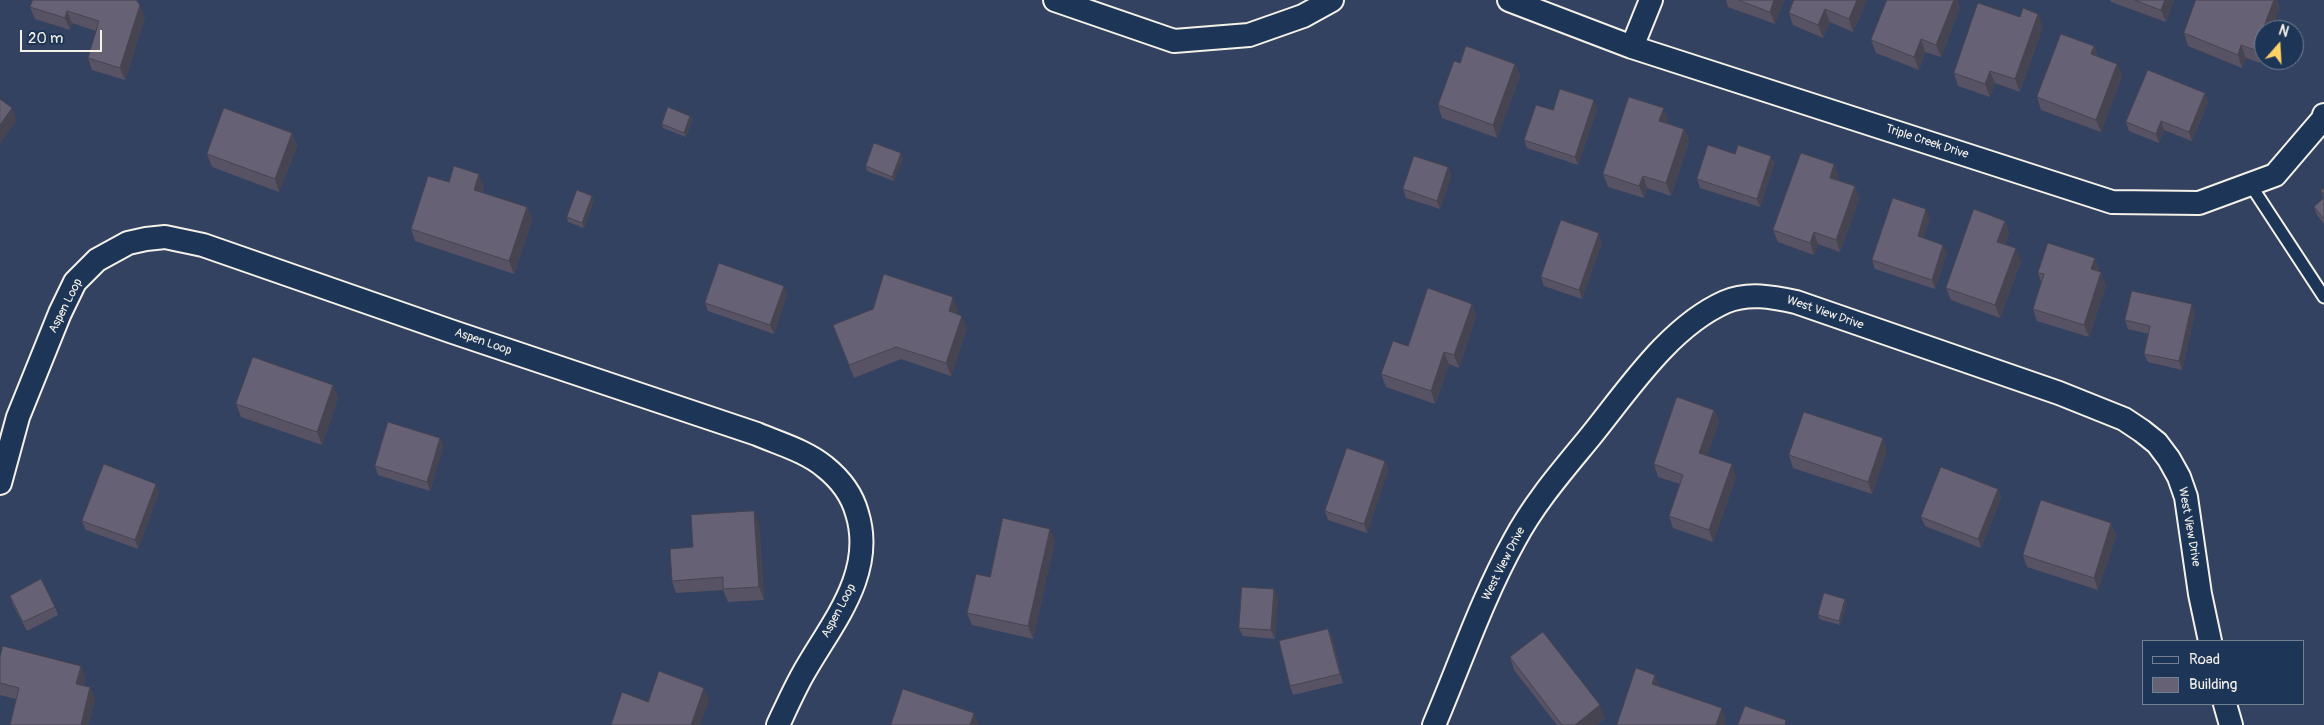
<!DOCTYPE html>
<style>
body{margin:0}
#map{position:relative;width:2324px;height:725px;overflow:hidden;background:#334260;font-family:Pangolin,sans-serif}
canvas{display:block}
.legend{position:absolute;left:2142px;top:640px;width:162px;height:65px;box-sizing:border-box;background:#1d3557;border:1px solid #738091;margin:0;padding:6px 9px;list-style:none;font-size:15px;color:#f4f1e8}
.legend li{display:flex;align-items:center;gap:10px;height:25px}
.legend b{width:25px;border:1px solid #738091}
.north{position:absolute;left:2254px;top:20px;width:50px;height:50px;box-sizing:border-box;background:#1d3557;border:1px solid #738091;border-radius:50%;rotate:19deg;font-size:14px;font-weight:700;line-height:20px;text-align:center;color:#f4f1e8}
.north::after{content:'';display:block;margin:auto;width:18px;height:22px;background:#ffd166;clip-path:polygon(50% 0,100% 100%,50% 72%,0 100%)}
.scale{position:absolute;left:20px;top:30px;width:82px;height:22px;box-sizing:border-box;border:2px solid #f4f1e8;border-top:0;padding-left:6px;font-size:15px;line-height:18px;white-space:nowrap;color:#f4f1e8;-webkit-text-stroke:4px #1d3557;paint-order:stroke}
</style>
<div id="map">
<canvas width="2324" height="725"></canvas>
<ul class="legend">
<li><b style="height:6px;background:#1d3557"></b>Road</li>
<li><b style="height:14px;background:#666174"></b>Building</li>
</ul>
<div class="north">N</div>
<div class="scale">20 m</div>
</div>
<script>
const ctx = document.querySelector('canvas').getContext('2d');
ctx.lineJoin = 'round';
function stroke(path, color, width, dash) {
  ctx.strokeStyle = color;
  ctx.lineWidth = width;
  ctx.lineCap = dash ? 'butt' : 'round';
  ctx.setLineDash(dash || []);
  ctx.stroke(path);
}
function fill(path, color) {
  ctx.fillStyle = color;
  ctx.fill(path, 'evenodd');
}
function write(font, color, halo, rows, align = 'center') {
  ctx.font = font + ' Pangolin,sans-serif';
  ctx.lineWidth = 4;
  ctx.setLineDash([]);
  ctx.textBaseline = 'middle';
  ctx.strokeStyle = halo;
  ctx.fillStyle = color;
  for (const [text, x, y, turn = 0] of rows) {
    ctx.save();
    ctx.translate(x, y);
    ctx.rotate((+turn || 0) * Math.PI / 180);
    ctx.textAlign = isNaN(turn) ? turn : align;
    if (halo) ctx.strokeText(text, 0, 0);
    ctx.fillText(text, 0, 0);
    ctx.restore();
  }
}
const lane = new Path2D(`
 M2250 184 2324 297`);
const street = new Path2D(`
 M1055 0 1174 41 1249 35 1303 16 1332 0
 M1509 0 1632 47 2112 202 2199 203 2275 175 2323 119 2324 115
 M1632 47 1651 0
 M0 483 18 417 60 313 75 282 97 260 128 243 146 239 165 237 203 245 453 332 757 434C780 444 806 451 825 467 840 479 852 495 857 513 876 574 831 624 803 674 794 690 786 708 778 725
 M2225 704 2231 725
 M1434 725C1460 664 1482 599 1514 541 1534 503 1563 470 1590 437 1628 390 1669 327 1725 302 1748 292 1773 297 1796 302L2059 393 2124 419 2142 431 2157 443 2169 459 2179 477 2186 497 2200 594 2210 641`);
const wall = new Path2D(`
 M1726 0H1784L1775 24 1728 7Z
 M1867 0 1853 32 1830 22 1823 38 1793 25 1789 13Z
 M2110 0H2174L2166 22 2111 2Z
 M2196 0H2277L2280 8 2264 30V51L2260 63 2246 58 2242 68 2188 46 2184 33Z
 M30 7 145 17 125 80 92 70 88 58 96 31 72 23 70 30 35 19Z
 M1960 7 1941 57 1925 52 1919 70 1876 53 1871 40Z
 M2043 26 2020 92 1995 83 1990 97 1958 86 1954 73Z
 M2094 46 2098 57 2117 64 2122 76 2101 132 2041 110 2037 97Z
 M1460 63 1515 64 1520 76 1497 138 1442 118 1438 105Z
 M2208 102 2192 141 2164 130 2159 143 2129 131 2126 122Z
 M1597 109 1578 165 1527 148 1524 140 1553 110Z
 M690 116 692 120 686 137 663 128 662 124Z
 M1668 120 1667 123 1684 129 1689 141 1671 196 1647 188 1644 198 1608 187 1603 174Z
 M292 133 297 146 279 192 212 167 207 154Z
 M1771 156 1774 164 1760 207 1700 188 1697 179Z
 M903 158 894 181 867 171 866 166Z
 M1448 167 1451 176 1440 209 1406 198 1403 189Z
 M1839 177 1838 180 1855 186 1859 199 1840 252 1818 244 1814 255 1778 242 1773 230Z
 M449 182 484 187 482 193 527 207 532 220 514 274 415 241 411 229Z
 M2324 188V224L2317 215 2314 207 2324 199 2321 191Z
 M594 200 584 228 568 222 567 217Z
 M1930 218 1923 238 1947 253 1935 289 1875 269 1872 260Z
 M2005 221 2009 233 2005 244 2021 261 2000 318 1951 300 1946 288Z
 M1602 242 1582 299 1544 286 1541 277Z
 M2095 258 2099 270V272L2106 285 2089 337 2037 321 2033 309 2041 282 2038 273Z
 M787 294 774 334 708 311 705 303Z
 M1472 304 1476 316 1459 368 1449 364 1435 404 1386 387 1381 374 1408 346Z
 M958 310 956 314 967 328 951 376 901 359 854 378 838 337Z
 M2195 313 2182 370 2148 362 2144 354 2149 334 2128 329 2125 320Z
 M333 385 338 398 322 445 241 417 236 404Z
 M1714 410 1719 422 1707 456 1736 477 1713 542 1673 528 1669 516 1680 484 1658 477 1654 464Z
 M440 438 443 447 430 491 378 475 375 466Z
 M1887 451 1872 494 1793 468 1789 455Z
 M1385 461 1388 470 1367 533 1328 520 1325 511Z
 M1998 489 2001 498 1981 548 1925 526 1921 517Z
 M159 492 138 549 86 530 82 521Z
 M759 523 764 600 728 602 723 590 676 593 672 581 693 547Z
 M2111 523 2116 536 2098 590 2027 567 2023 555Z
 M1050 529 1055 541 1033 639 972 625 967 613 990 577Z
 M10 596 55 607 58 615 27 631 13 605Z
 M1278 598 1275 639 1243 636 1239 628Z
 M1847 603 1840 625 1819 619 1818 615Z
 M1328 629 1332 637 1343 683 1293 695 1290 686Z
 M0 657 81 666 85 678 83 686 90 687 95 700 88 725H10L16 699 0 695Z
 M1510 657 1605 718 1596 725H1557L1514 670Z`);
const shadedWall = new Path2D(`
 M1774 0H1784L1775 24 1770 12Z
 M1857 0H1867L1853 32 1849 19Z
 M1954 0H1958L1960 7 1941 57 1936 45Z
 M2165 0H2174L2166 22 2161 10Z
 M2274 0H2277L2280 8 2272 30H2264V51L2260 63 2255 50Z
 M140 5 145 17 125 80 120 68Z
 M1825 9 1830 22 1823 38 1818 25Z
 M67 11 72 23 70 30 65 18Z
 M2038 14 2043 26 2020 92 2015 79Z
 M1921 39 1925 52 1919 70 1914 57Z
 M2241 45 2246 58 2242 68 2238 55Z
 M2094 46 2098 59 2091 54Z
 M1515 64 1520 76 1497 138 1493 125Z
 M2117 64 2122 76 2101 132 2096 120Z
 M1990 71 1995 83 1990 97 1985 84Z
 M2205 93 2208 102 2192 141 2189 132Z
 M1594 100 1597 109 1578 165 1575 157Z
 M12 108 17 120 0 144V125Z
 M1664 108 1668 120 1664 133 1659 121Z
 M690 116 692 120 686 137 684 133Z
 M2161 121 2164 130 2159 143 2156 134Z
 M1684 129 1689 141 1671 196 1666 183Z
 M292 133 297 146 279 192 275 179Z
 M901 153 903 158 894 181 892 177Z
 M1771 156 1774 164 1760 207 1757 199Z
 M1834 164 1839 177 1834 190 1830 178Z
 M1448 167 1451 176 1440 209 1437 201Z
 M479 174 484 187 478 202 474 190Z
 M1643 176 1647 188 1644 198 1639 186Z
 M1855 186 1859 199 1840 252 1836 240Z
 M592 196 594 200 584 228 582 223Z
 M527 207 532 220 514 274 509 261Z
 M1926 209 1930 218 1921 245 1918 236Z
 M2005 221 2009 233 2002 254 1997 242Z
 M1814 232 1818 244 1814 255 1810 243Z
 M1599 233 1602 242 1582 299 1579 290Z
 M1943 245 1947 253 1935 289 1932 280Z
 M2016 248 2021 261 2000 318 1995 305Z
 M2095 258 2099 270 2096 282 2091 269Z
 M2101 272 2106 285 2089 337 2084 325Z
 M784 286 787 294 774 334 770 325Z
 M953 297 958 310 953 324 949 311Z
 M1472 304 1476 316 1459 368 1454 355Z
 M2192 304 2195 313 2182 370 2179 361Z
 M962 316 967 328 951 376 946 363Z
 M1444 352 1449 364 1435 404 1431 391Z
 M333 385 338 398 322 445 317 432Z
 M1714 410 1719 422 1704 466 1699 453Z
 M440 438 443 447 430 491 427 482Z
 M1883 438 1887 451 1872 494 1868 482Z
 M1385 461 1388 470 1367 533 1364 524Z
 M1732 464 1736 477 1713 542 1709 530Z
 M156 484 159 492 138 549 135 540Z
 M1998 489 2001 498 1981 548 1978 539Z
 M754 511 759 523 764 600 759 587Z
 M2111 523 2116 536 2098 590 2094 578Z
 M1050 529 1055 541 1033 639 1028 626Z
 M1274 589 1278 598 1275 639 1271 630Z
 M1845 599 1847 603 1840 625 1839 621Z
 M1328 629 1332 637 1343 683 1340 674Z
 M81 666 85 678 80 696 76 684Z
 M1655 675 1660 688 1652 684Z
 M90 687 95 700 88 725H81Z
 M704 688 709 701 700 725H691Z
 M1600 705 1605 718 1596 725H1575Z
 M1722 708 1726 720 1725 725H1716Z
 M974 713 979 725H970Z`);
const building = new Path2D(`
 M33 0H136L140 5 120 68 88 58 99 21 67 11 65 18 30 7Z
 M1739 0H1774L1770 12Z
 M1794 0H1857L1849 19 1825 9 1818 25 1789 13Z
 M1887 0H1954L1936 45 1921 39 1914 57 1871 40Z
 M2135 0H2165L2161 10Z
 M2196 0H2274L2255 50 2241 45 2238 55 2184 33Z
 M1978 3 2020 17 2023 8 2038 14 2015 79 1990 71 1985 84 1954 73Z
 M2061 34 2094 46 2091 54 2117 64 2096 120 2037 97Z
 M1466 46 1515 64 1493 125 1438 105 1454 61 1460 63Z
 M2148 70 2205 93 2189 132 2161 121 2156 134 2126 122Z
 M1560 89 1594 100 1575 157 1524 140 1536 105 1553 110Z
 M1629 97 1664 108 1659 121 1684 129 1666 183 1643 176 1639 186 1603 174Z
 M0 99 12 108 0 125Z
 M668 107 690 116 684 133 662 124Z
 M224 108 292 133 275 179 207 154Z
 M874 143 901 153 892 177 866 166Z
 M1708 145 1735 154 1738 145 1771 156 1757 199 1697 179Z
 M1801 153 1834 164 1830 178 1855 186 1836 240 1814 232 1810 243 1773 230Z
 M1414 156 1448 167 1437 201 1403 189Z
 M454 166 479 174 474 190 527 207 509 261 411 229 428 176 449 182Z
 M2324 188V195L2321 191Z
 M577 190 592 196 582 223 567 217Z
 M1893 198 1926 209 1918 236 1943 245 1932 280 1872 260Z
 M2324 198V219L2314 207Z
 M1974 209 2005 221 1997 242 2016 248 1995 305 1946 288Z
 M1561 220 1599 233 1579 290 1541 277Z
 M2048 243 2095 258 2091 269 2101 272 2084 325 2033 309 2044 274 2038 273Z
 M719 263 784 286 770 325 705 303Z
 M884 274 953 297 949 311 962 316 946 363 896 347 849 365 833 325 873 309Z
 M1428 288 1472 304 1454 355 1444 352 1431 391 1381 374 1393 341 1408 346Z
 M2132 291 2192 304 2179 361 2144 354 2150 326 2125 320Z
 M253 357 333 385 317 432 236 404Z
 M1677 397 1714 410 1699 453 1732 464 1709 530 1669 516 1683 475 1654 464Z
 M1804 412 1883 438 1868 482 1789 455Z
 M388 422 440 438 427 482 375 466Z
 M1347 448 1385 461 1364 524 1325 511Z
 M104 464 156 484 135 540 82 521Z
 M1941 467 1998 489 1978 539 1921 517Z
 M2041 500 2111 523 2094 578 2023 555Z
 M754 511 759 587 723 589V577L672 581 670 549 693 547 691 515Z
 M1003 518 1050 529 1028 626 967 613 976 574 990 577Z
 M41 579 55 607 23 622 10 596Z
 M1242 587 1274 589 1271 630 1239 628Z
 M1824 593 1845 599 1839 621 1818 615Z
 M1328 629 1340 674 1290 686 1279 641Z
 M1543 632 1600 705 1575 725H1562L1510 657Z
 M3 646 81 666 76 684 90 687 81 725H10L19 688 0 683V657Z
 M1636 668 1655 675 1652 684 1722 708 1716 725H1617Z
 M659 671 704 688 691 725H611L622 692 648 702Z
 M903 689 974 713 970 725H891Z
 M1745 706 1786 720 1785 725H1738Z`);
const streetNames = [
 ["Triple Creek Drive",1927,142,18],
 ["Aspen Loop",66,306,-63],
 ["West View Drive",1825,313,19],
 ["Aspen Loop",483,342,19],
 ["West View Drive",2189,527,80],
 ["West View Drive",1504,564,-63],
 ["Aspen Loop",839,611,-62]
];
stroke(lane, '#f4f1e8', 15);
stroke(street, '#f4f1e8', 26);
stroke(lane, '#1d3557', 11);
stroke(street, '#1d3557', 22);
fill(wall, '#585364');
fill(shadedWall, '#474451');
fill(building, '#666174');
stroke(building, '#474451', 1);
write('12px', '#f4f1e8', '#1d3557', streetNames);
</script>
